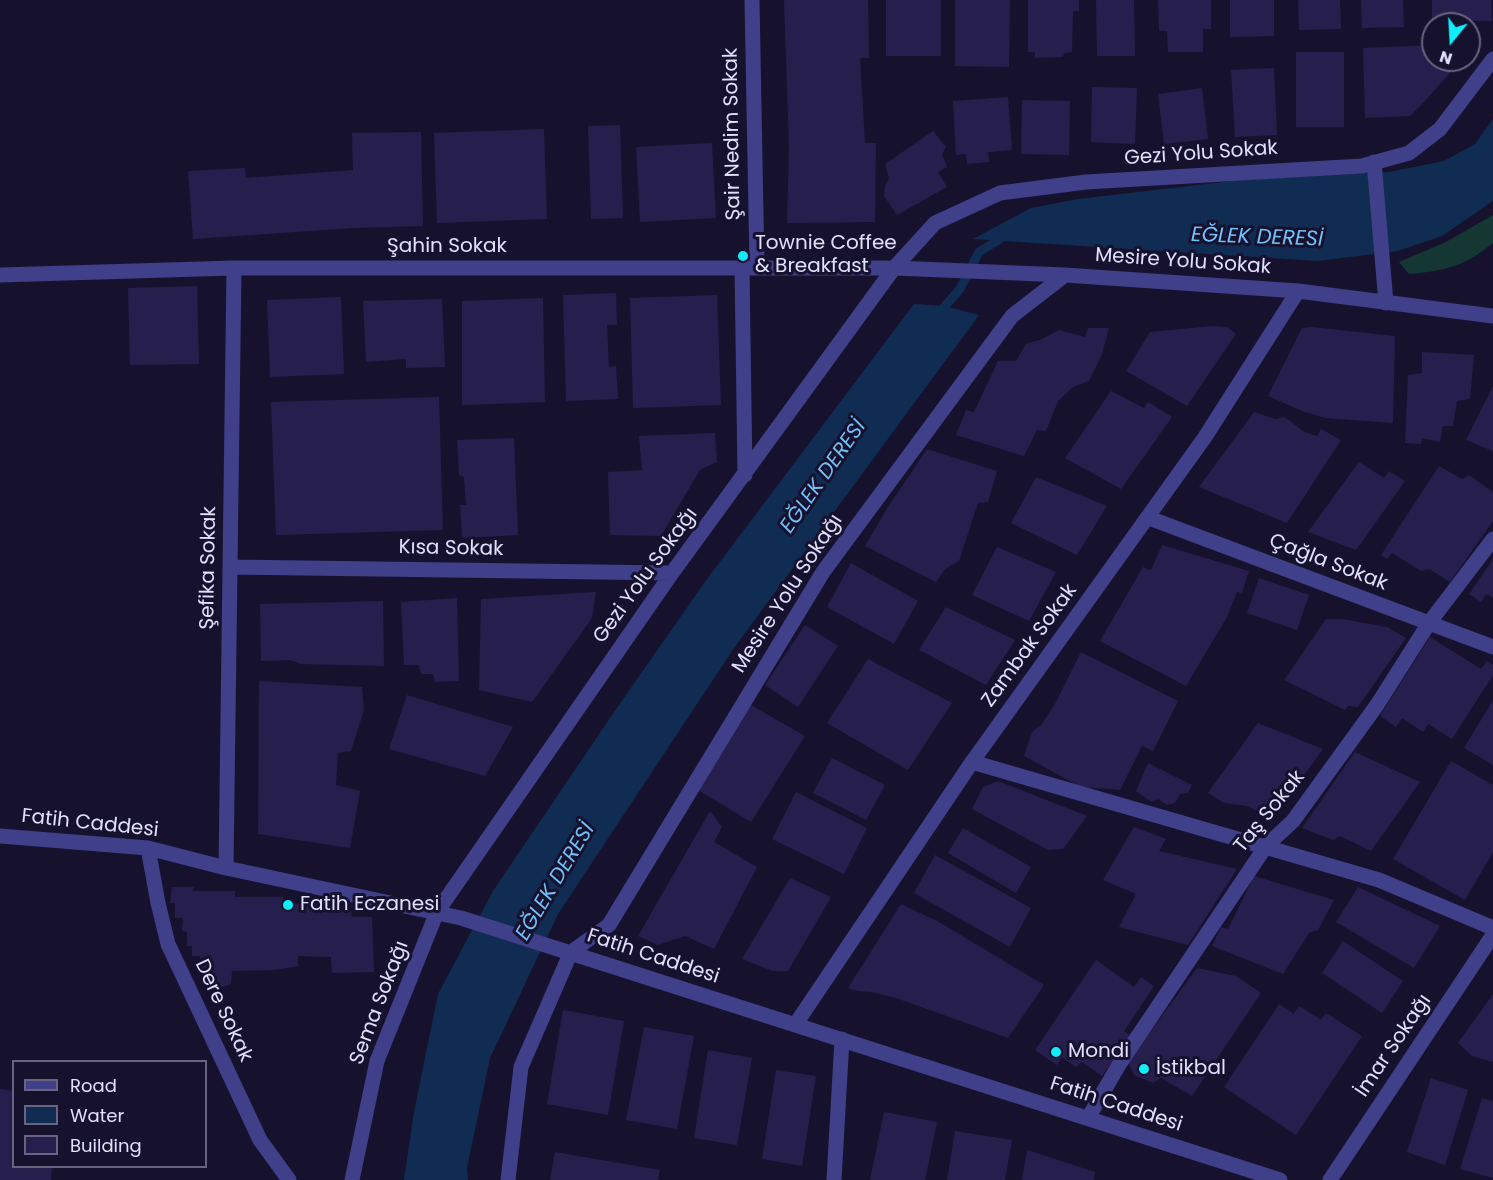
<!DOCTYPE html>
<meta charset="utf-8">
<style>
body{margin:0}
#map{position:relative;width:1493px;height:1180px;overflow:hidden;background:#16122d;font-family:Poppins,sans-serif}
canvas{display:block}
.legend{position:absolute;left:12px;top:1060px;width:195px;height:108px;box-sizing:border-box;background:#16122d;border:2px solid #676481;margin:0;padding:8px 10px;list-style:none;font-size:18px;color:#e1dffe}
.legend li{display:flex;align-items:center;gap:12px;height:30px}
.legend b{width:30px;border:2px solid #676481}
.north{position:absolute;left:1421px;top:12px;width:60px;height:60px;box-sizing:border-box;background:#16122d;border:2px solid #676481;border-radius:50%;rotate:198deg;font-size:16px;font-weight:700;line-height:24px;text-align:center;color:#e1dffe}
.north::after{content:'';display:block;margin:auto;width:21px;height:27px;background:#0fedfa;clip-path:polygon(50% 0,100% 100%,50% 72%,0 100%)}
</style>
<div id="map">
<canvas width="1493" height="1180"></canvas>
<ul class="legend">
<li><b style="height:8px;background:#3f3f8a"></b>Road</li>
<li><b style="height:16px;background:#112c52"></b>Water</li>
<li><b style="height:16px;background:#261f4d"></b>Building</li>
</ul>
<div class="north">N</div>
</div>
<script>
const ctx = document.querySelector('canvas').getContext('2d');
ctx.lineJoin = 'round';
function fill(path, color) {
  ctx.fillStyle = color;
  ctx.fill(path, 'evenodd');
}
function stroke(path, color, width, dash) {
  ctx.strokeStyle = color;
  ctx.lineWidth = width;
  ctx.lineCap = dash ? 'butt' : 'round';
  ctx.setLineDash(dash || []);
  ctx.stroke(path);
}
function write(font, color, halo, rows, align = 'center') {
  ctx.font = font + ' Poppins,sans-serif';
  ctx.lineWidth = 6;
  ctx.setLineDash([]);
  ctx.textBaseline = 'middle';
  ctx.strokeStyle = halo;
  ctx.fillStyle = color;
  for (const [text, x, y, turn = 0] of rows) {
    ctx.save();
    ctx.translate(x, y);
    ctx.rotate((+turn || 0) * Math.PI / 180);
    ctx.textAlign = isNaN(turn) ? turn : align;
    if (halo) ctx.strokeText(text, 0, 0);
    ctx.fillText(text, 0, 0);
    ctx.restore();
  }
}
const green = new Path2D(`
 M1493 215V243C1465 266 1445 271 1409 274L1399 262 1446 242Z`);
const water = new Path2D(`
 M1493 119V201L1442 236 1398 251 1318 261 973 239 1031 208 1078 199 1241 180 1389 172 1444 161 1475 144Z
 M914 304 944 306 979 315 734 648 558 914 490 1058 467 1168 468 1180H404L414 1112 438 994 493 891 612 715 707 579Z`);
const stream = new Path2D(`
 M938 314 960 289 979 252 1008 234`);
const building = new Path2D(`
 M784 0H868L869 58H860L865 143H876L875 222 787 223 789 146Z
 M886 0H941V56H886Z
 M955 0H1010L1009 67 955 66Z
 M1028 0H1079V11H1073L1072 52 1064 53 1063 57 1035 58V52H1028Z
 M1096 0H1134L1135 56H1097Z
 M1158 0H1211V29H1203V52H1168L1167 31H1159Z
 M1230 0H1274V36L1230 37Z
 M1298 0H1340L1341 29 1299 30Z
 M1361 0H1403L1404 27 1362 28Z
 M1432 0H1491L1492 21H1432Z
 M1433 45V60H1455L1449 74 1425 101 1410 116 1365 118 1363 48Z
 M1296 52H1344V127H1296Z
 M1274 68 1277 135 1235 137 1231 70Z
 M1092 87 1137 88 1135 144 1091 142Z
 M1202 88 1208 139 1164 144 1158 94Z
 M1008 97 1012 150 988 152 989 162 967 164 966 154 956 155 953 101Z
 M1022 100 1070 101 1069 155 1021 154Z
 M620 125 623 218 591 219 588 126Z
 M544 129 547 219 437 223 434 133Z
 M933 131 946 147 942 154 947 167 938 172 947 187 897 215 884 196 885 186 889 178 885 164Z
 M421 132 423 226 354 228 193 239 188 171 245 168 246 178 353 170 352 133Z
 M712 143 716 218 640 222 636 147Z
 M197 286 199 364 130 365 128 288Z
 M616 293 617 325H607L609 367 616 366 618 399 566 401 563 295Z
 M717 295 721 405 633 408 630 298Z
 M341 297 344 374 270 377 267 300Z
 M543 298 545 402 462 405V301Z
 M442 299 445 367 406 368V359L366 362 363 301Z
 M1212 326 1227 327 1236 334 1187 406 1126 371 1150 332Z
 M1312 327 1395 336 1393 423 1325 418 1302 411 1268 396 1302 328Z
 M1088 328H1109L1102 354 1089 381 1073 387 1058 401 1046 431 1037 430 1024 456 956 435 966 410 974 412 998 361H1016L1026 344 1042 339 1059 330 1085 337Z
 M1422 352 1474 355 1470 399 1457 401 1453 426H1443L1440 442 1422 438 1421 444 1405 443 1408 375 1422 373Z
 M1493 386V451L1466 440Z
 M1111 391 1144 408 1148 402 1172 417 1121 489 1065 458Z
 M439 397 443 530 276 535 271 402Z
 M1254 412 1275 419 1285 417 1304 432 1317 436 1321 429 1341 440 1287 523 1199 487Z
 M715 433 717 462 700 470 661 536 610 535 608 472 642 470 639 436Z
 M514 438 518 535 462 538 460 505H466L464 477 459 475 457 440Z
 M927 449 997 471 988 502 978 503 959 561 945 569 936 582 865 546 888 507Z
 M1359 462 1384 478 1389 471 1405 481 1356 550 1308 532Z
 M1439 466 1462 479 1469 475 1493 492V521L1450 582 1429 569 1421 571 1392 553 1387 559 1381 555Z
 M1036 477 1107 506 1077 555 1011 523Z
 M1162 545 1249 571 1242 593 1237 592 1227 617 1186 686 1100 641 1143 567 1151 570Z
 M997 547 1056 572 1029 621 972 595Z
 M1493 559V597L1486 594 1481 602 1469 594Z
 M851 563 918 601 894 644 827 607Z
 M1259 578 1309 595 1297 630 1247 613Z
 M596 592 592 618 532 702 479 690 481 599Z
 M457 598 459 681 435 682 433 674H421L419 665H404L401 602Z
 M383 601 384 666 301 664 290 660 261 661 260 604Z
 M946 607 1015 640 986 685 919 650Z
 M1326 619H1342L1387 627 1406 638 1358 707 1348 706 1345 710 1284 680Z
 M805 625 838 646 798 707 765 685Z
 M1430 637 1481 669 1487 661 1493 665V675L1452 739 1428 724 1423 732 1402 718 1396 727 1380 716Z
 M1081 652 1178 701 1153 751 1142 746 1120 790 1081 787 1024 756 1032 732 1042 724 1056 702Z
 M868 659 952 703 908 770 827 723Z
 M259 681 362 687 364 710 351 751 338 753 336 785 360 791 350 848 258 834Z
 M407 695 513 727 485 776 389 749Z
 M1493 700V765L1464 748Z
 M749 704 805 736 751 822 698 790Z
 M1258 723 1323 749 1275 815H1265L1247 806 1224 803 1208 793Z
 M1355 752 1420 782 1371 851 1340 836 1333 840 1302 828Z
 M832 758 885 785 866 820 813 793Z
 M1451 761 1493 785V852L1465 900 1393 859Z
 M1148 763 1192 785 1188 793 1180 794 1175 803 1167 805 1158 799 1152 802 1136 791Z
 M998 781 1087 816 1063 849 1048 850 972 809 983 787Z
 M796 792 867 828 844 874 772 839Z
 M710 811 722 827 714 842 757 867 714 949 685 936 658 945 638 936Z
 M1134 827 1166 839 1159 851 1237 869 1188 945 1119 927 1136 894 1103 880Z
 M963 828 1031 867 1016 893 948 853Z
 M935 855 1031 908 1010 947 914 893Z
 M1254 876 1334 900 1318 930 1309 933 1283 974 1212 946 1221 927 1228 929Z
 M790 878 831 897 788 971H773L742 959Z
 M172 887H194L193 891H235V897H283V904L320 903V908L351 911 352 917H372L374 972 332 973 331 957 298 956V966L275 970 232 971 231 984 217 989 206 969H200V956H192V946H187V932L182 931 183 918H175V903H170Z
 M1358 887 1440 926 1414 968 1336 922Z
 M901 904 939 922 1044 985 1008 1038 896 998 871 992 857 991 848 988Z
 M1343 941 1403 981 1382 1013 1322 973Z
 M1096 960 1134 987 1141 977 1154 986 1124 1031 1130 1035 1102 1076 1082 1062 1076 1067 1062 1057 1057 1065 1035 1050Z
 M1197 968 1236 976 1261 993 1192 1096 1161 1078 1153 1083 1134 1075 1128 1062Z
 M1493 994V1062L1472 1056 1458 1043Z
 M1279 1004 1294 1014 1299 1006 1321 1020 1326 1013 1362 1036 1296 1135 1224 1087Z
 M563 1010 624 1021 608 1115 547 1104Z
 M644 1027 694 1036 677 1129 626 1120Z
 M708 1050 752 1058 737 1145 694 1138Z
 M776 1070 816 1076 802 1166 762 1159Z
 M1431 1078 1468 1090 1445 1165 1407 1152Z
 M0 1089 14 1091V1167H52L51 1180H0Z
 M1482 1098 1493 1101V1178L1460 1169Z
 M884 1112 937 1122 925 1180H870Z
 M955 1131 1012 1140 1005 1180H947Z
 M1027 1150 1095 1172 1094 1180H1022Z
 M555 1152 660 1170 658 1180H550Z`);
const minor = new Path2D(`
 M752 0 757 267
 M1374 162 1386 303
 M742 267 745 475
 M0 275 234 268H894L1065 275 1298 291 1493 316
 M1149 518 1493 647
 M230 567 672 573
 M972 762 1379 880 1493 928
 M0 836 148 848 226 868 461 918 1280 1180
 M148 848 158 903 168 944 260 1140 289 1180
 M226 868 234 268
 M571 952 609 925 823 572 1012 316 1065 275
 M795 1025 972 762 1205 437 1298 291
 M1088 1118 1120 1063 1266 846 1293 821 1377 705 1429 623 1493 539
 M352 1180 377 1061 437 912 672 573 894 268 935 223 1000 193 1086 182 1362 166 1409 153 1440 129 1493 59
 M508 1180 521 1067 571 952
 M834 1180 842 1039
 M1330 1180 1493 935`);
const markers = [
 [743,256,6,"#0fedfa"],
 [288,905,6,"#0fedfa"],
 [1056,1052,6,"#0fedfa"],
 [1144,1069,6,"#0fedfa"]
];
const streetNames = [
 ["Şair Nedim Sokak",733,134,-91],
 ["Gezi Yolu Sokak",1201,154,-4],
 ["Şahin Sokak",447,247],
 ["Mesire Yolu Sokak",1183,262,4],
 ["Kısa Sokak",451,549,1],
 ["Çağla Sokak",1328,563,21],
 ["Şefika Sokak",209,568,-89],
 ["Gezi Yolu Sokağı",646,576,-54],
 ["Mesire Yolu Sokağı",788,594,-57],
 ["Zambak Sokak",1030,646,-54],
 ["Taş Sokak",1270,812,-51],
 ["Fatih Caddesi",90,824,6],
 ["Fatih Caddesi",653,957,18],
 ["Sema Sokağı",380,1003,-69],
 ["Dere Sokak",223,1011,65],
 ["İmar Sokağı",1394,1046,-56],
 ["Fatih Caddesi",1116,1105,18]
];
const poiNames = [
 ["Townie Coffee",755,244],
 ["& Breakfast",755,267],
 ["Fatih Eczanesi",300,905],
 ["Mondi",1068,1052],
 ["İstikbal",1156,1069]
];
const waterNames = [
 ["EĞLEK DERESİ",1257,238,2],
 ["EĞLEK DERESİ",824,477,-55],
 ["EĞLEK DERESİ",556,882,-59]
];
fill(green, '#153734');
fill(water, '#112c52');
stroke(stream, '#112c52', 9);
fill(building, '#261f4d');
stroke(minor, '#3f3f8a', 15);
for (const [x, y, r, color] of markers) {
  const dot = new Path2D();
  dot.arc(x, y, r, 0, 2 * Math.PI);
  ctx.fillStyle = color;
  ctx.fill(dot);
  stroke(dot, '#16122d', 2);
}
write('20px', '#e1dffe', '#16122d', streetNames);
write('20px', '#e1dffe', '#16122d', poiNames, 'left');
write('italic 21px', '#6fc1fc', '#16122d', waterNames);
</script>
